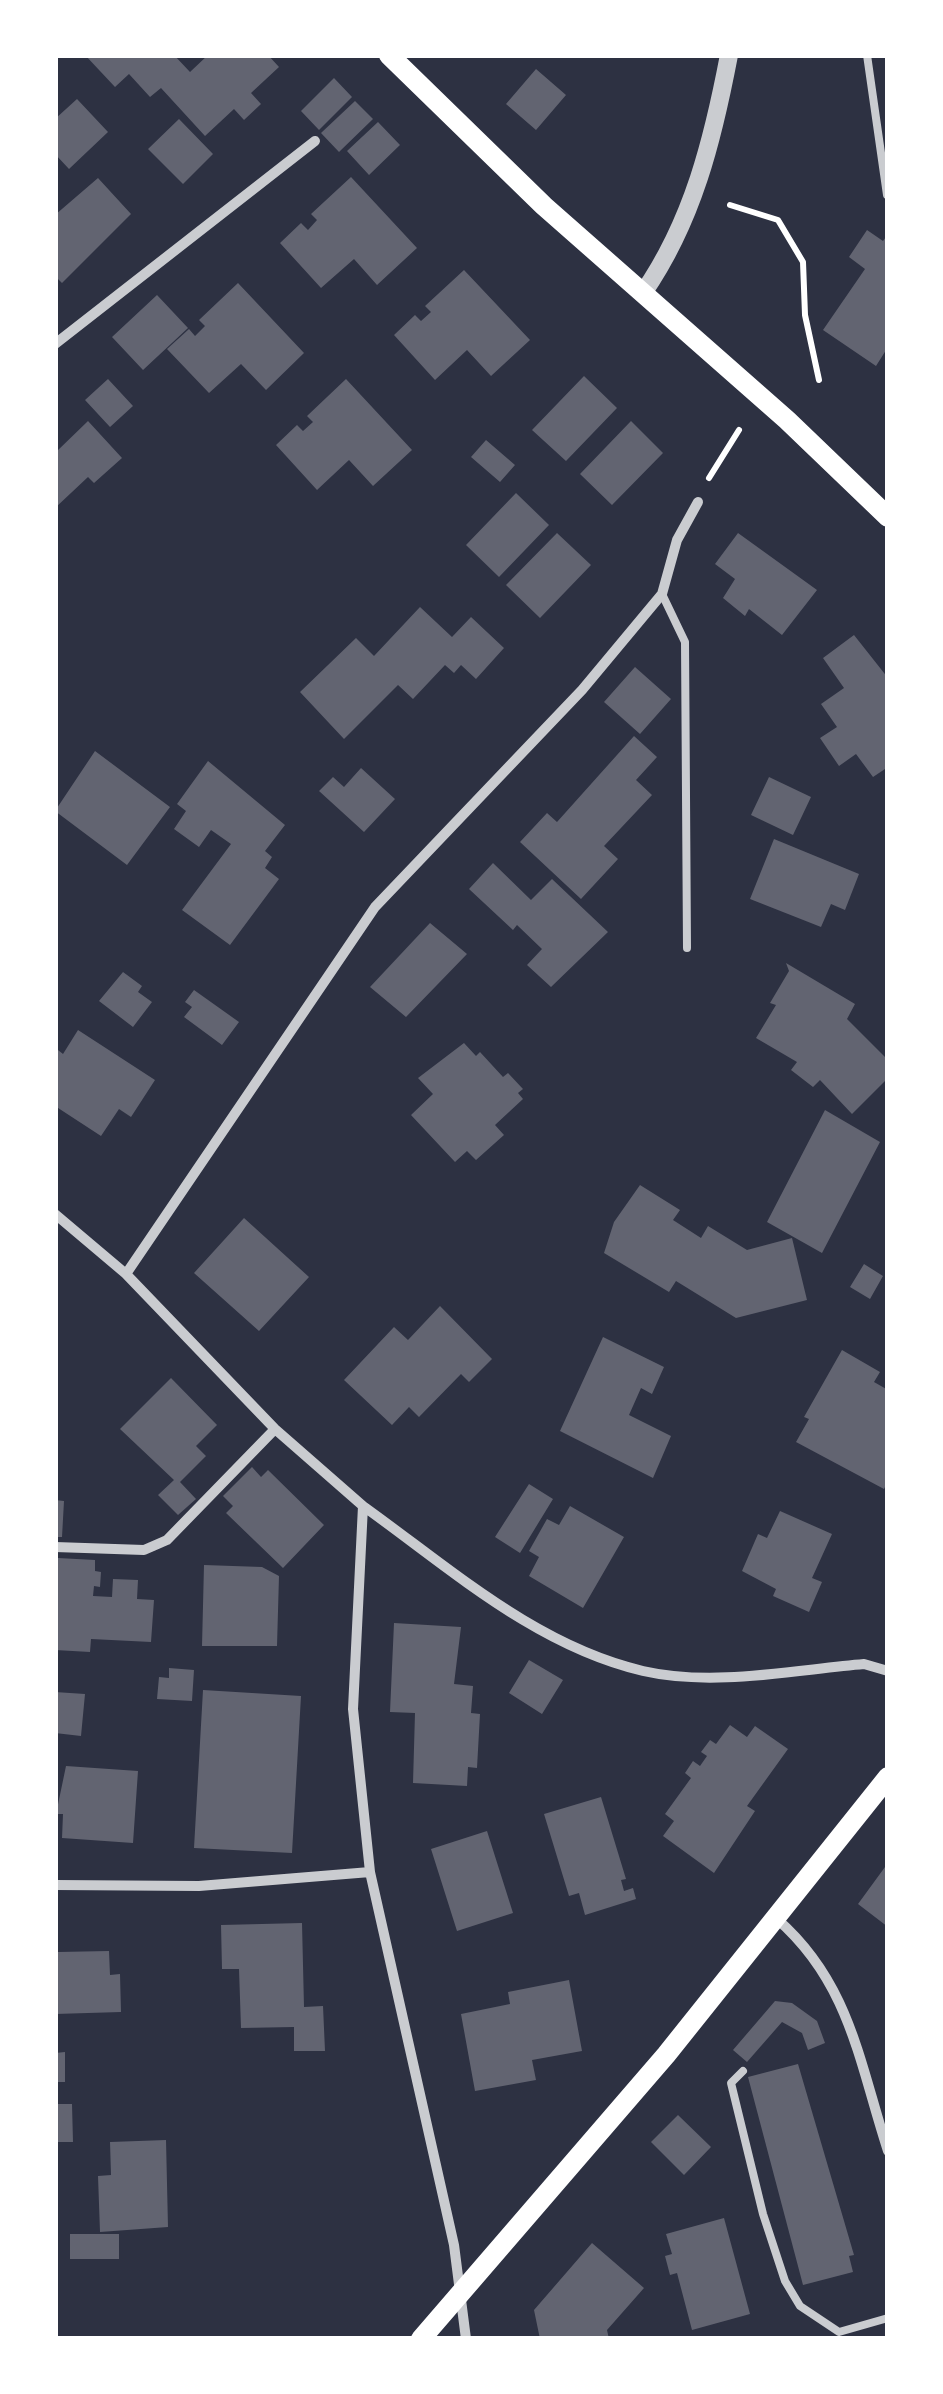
<!DOCTYPE html>
<style>
body{margin:0}
#map{position:relative;width:943px;height:2394px;overflow:hidden;background:#2d3142;font-family:"DejaVu Sans",sans-serif}
canvas{display:block}
.frame{position:absolute;inset:0;border:58px solid #fff;pointer-events:none}
</style>
<div id="map">
<canvas width="943" height="2394"></canvas>
<div class="frame"></div>
</div>
<script>
const ctx = document.querySelector('canvas').getContext('2d');
ctx.lineJoin = 'round';
function fill(path, color) {
  ctx.fillStyle = color;
  ctx.fill(path, 'evenodd');
}
function stroke(path, color, width, dash) {
  ctx.strokeStyle = color;
  ctx.lineWidth = width;
  ctx.lineCap = dash ? 'butt' : 'round';
  ctx.setLineDash(dash || []);
  ctx.stroke(path);
}
const building = new Path2D(`
 M85 55H174L190 72 208 55H268L279 67 251 93 261 104 244 120 234 109 205 136 161 88 150 97 129 74 115 87Z
 M536 69 566 95 536 130 506 104Z
 M334 78 352 97 319 130 301 111Z
 M77 99 108 132 69 169 55 154V119Z
 M355 101 373 119 339 152 321 133Z
 M179 119 213 154 183 184 148 149Z
 M378 122 400 145 369 175 347 151Z
 M351 177 417 248 377 285 354 259 321 288 280 243 301 223 308 230 317 220 311 214Z
 M98 178 131 214 62 283 55 276V215Z
 M867 230 883 241 888 234V347L876 366 823 330 865 269 849 257Z
 M464 270 530 340 491 376 467 350 435 380 394 335 415 315 421 321 431 312 425 306Z
 M238 283 304 353 266 390 241 364 209 393 167 349 189 329 195 336 205 326 199 320Z
 M157 295 188 328 143 370 112 337Z
 M584 376 617 408 566 461 532 430Z
 M108 379 133 406 110 427 85 400Z
 M346 379 412 450 373 486 349 460 317 490 276 445 297 425 303 431 313 422 307 416Z
 M88 421 122 458 94 483 88 477 55 508V453Z
 M631 421 663 453 612 505 580 474Z
 M486 440 515 465 500 482 471 457Z
 M516 493 549 525 499 577 466 545Z
 M557 533 591 565 540 618 506 585Z
 M738 533 817 590 782 635 749 609 745 616 723 598 735 579 715 564Z
 M420 607 452 637 471 617 504 648 476 679 461 665 454 673 445 665 413 699 398 685 344 739 300 692 356 638 374 656Z
 M854 635 888 678V767L873 777 856 754 839 766 820 738 837 727 821 704 844 688 823 658Z
 M635 667 671 699 640 734 604 702Z
 M634 736 657 757 636 780 652 795 604 846 618 859 581 899 520 842 547 813 557 822Z
 M95 751 170 807 127 865 55 811Z
 M208 761 285 825 265 851 272 857 265 868 279 879 230 945 182 910 231 844 211 830 199 847 174 829 186 811 177 804Z
 M361 768 395 799 364 832 319 791 333 777 344 787Z
 M769 777 811 797 793 835 751 815Z
 M774 839 859 874 845 910 831 904 821 927 750 899Z
 M493 863 531 900 552 879 608 932 551 987 527 965 542 949 517 925 513 930 469 889Z
 M430 923 467 954 406 1017 370 987Z
 M786 963 855 1004 847 1019 888 1060V1078L852 1114 820 1080 813 1087 791 1070 797 1062 756 1038 776 1005 770 1003 789 971Z
 M123 972 142 986 138 992 152 1002 133 1027 99 1001Z
 M194 990 239 1022 222 1045 184 1017 192 1007 185 1002Z
 M78 1030 155 1080 131 1117 119 1109 101 1136 55 1106V1055L58 1050 63 1054Z
 M464 1043 476 1056 480 1052 503 1077 508 1073 523 1089 518 1093 523 1099 495 1125 504 1135 476 1160 467 1151 455 1162 411 1115 433 1094 418 1078Z
 M825 1110 880 1142 822 1253 767 1222Z
 M640 1185 680 1210 673 1220 701 1238 708 1226 747 1250 792 1238 807 1300 736 1318 676 1281 669 1292 604 1253 614 1222Z
 M244 1218 309 1277 259 1331 194 1273Z
 M864 1264 883 1276 870 1299 850 1287Z
 M440 1306 492 1359 469 1382 461 1374 419 1417 409 1407 392 1425 344 1380 394 1327 408 1340Z
 M603 1337 664 1367 652 1394 641 1388 629 1415 671 1436 653 1478 560 1431Z
 M842 1350 880 1372 874 1382 888 1390V1481L884 1489 796 1442 809 1419 804 1417Z
 M171 1378 217 1425 196 1446 206 1456 180 1482 196 1499 178 1515 158 1495 174 1480 120 1429Z
 M252 1467 261 1477 268 1470 324 1525 283 1568 226 1513 233 1506 223 1496Z
 M529 1484 553 1499 520 1553 495 1537Z
 M55 1500 64 1501 62 1537H55Z
 M570 1506 624 1537 583 1608 529 1576 539 1557 529 1551 547 1519 559 1525Z
 M780 1511 832 1534 812 1578 822 1582 809 1612 773 1596 776 1589 742 1571 758 1534 767 1538Z
 M58 1558 95 1560V1571L101 1572 100 1587 94 1586 93 1596 112 1597 113 1579 138 1580 137 1599 154 1600 151 1642 91 1639 90 1652 55 1650Z
 M204 1565 262 1567 279 1576 277 1646H202Z
 M394 1623 461 1627 454 1684 473 1686 471 1713 480 1714 477 1768 468 1767 467 1786 413 1783 415 1713 390 1712Z
 M529 1660 563 1680 542 1714 509 1693Z
 M169 1668 194 1670 192 1701 157 1699 159 1677 169 1678Z
 M203 1690 301 1696 292 1853 194 1848Z
 M55 1692 85 1694 81 1736 55 1733Z
 M730 1725 747 1737 755 1726 788 1749 747 1806 755 1811 714 1873 663 1836 674 1821 665 1814 691 1778 685 1773 693 1761 700 1766 707 1756 701 1752 710 1740 716 1744Z
 M66 1766 138 1771 133 1843 62 1838 63 1814H56Z
 M601 1797 626 1879 621 1880 624 1891 633 1888 636 1899 585 1915 579 1893 569 1896 544 1814Z
 M487 1831 513 1913 457 1931 431 1849Z
 M885 1867 888 1870V1927L858 1904Z
 M302 1923 304 2007 323 2006 325 2051H294V2027L241 2028 239 1969H222L221 1925Z
 M109 1951 110 1975 120 1974 121 2012 55 2014 58 1952Z
 M569 1980 582 2051 532 2060 536 2080 475 2091 461 2014 510 2004 508 1992Z
 M775 2001 792 2003 817 2021 825 2043 808 2050 802 2033 782 2022 747 2062 733 2050Z
 M65 2052V2082H55V2053Z
 M798 2064 854 2255 849 2256 853 2272 803 2285 748 2077Z
 M55 2104H72L73 2142H55Z
 M678 2115 711 2147 684 2175 651 2142Z
 M166 2140 168 2227 100 2232 98 2176 111 2175 110 2142Z
 M724 2218 750 2314 692 2330 677 2273 670 2275 665 2256 672 2254 666 2234Z
 M70 2234H119V2259H70Z
 M592 2243 644 2288 607 2330 609 2339H540L534 2310Z`);
const path = new Path2D(`
 M730 205 778 220 803 262 805 315 819 380
 M709 478 739 430`);
const service = new Path2D(`
 M867 55 887 195
 M662 594 685 642 687 948
 M743 2071 731 2083 763 2214 785 2281 800 2306 839 2332 888 2318`);
const minor = new Path2D(`
 M55 344 315 141
 M55 1214 126 1274 275 1429 363 1506 353 1709 370 1872 454 2245 466 2339
 M126 1274 375 907 582 690 662 594 677 540 698 502
 M363 1506C451 1569 536 1646 643 1671 713 1687 794 1670 864 1664L888 1671
 M55 1547 144 1550 167 1540 275 1429
 M55 1885 199 1886 370 1872
 M777 1919C850 1983 859 2062 888 2151`);
const tertiary = new Path2D(`
 M643 293C693 221 713 139 729 55`);
const secondary = new Path2D(`
 M389 55 544 206 787 420 888 517
 M421 2339 666 2055 888 1777`);
fill(building, '#626471');
stroke(path, '#fff', 6);
stroke(service, '#caccd0', 8);
stroke(minor, '#caccd0', 10);
stroke(tertiary, '#caccd0', 18);
stroke(secondary, '#fff', 20);
</script>
